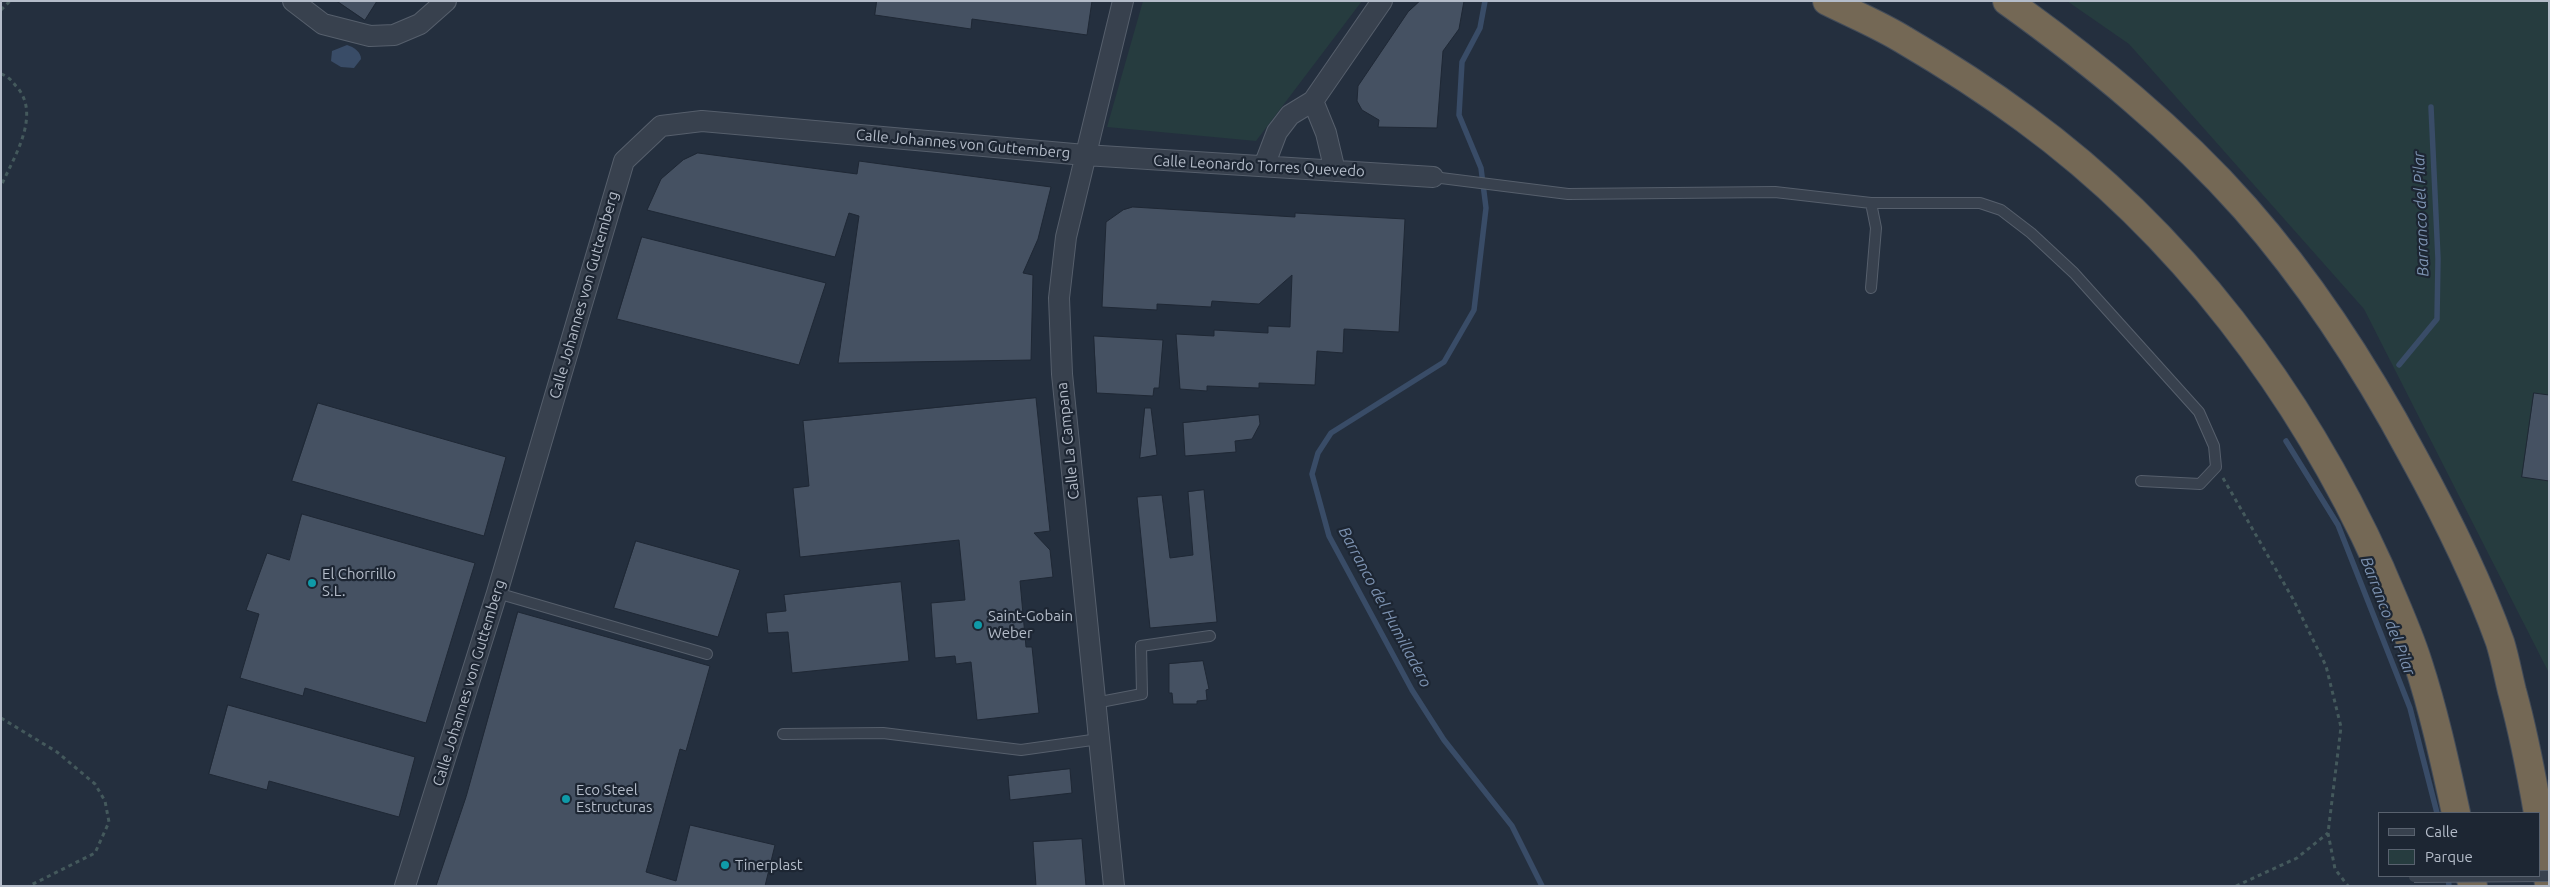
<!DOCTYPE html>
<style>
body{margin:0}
#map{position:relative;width:2550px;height:887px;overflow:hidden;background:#242f3e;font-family:Ubuntu,sans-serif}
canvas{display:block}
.frame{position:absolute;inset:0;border:2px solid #b4bcc9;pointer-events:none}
.legend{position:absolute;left:2378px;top:812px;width:162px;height:65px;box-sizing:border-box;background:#1d2633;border:1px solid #59626f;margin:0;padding:6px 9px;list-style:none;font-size:15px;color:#b4bcc9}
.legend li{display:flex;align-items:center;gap:10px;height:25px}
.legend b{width:25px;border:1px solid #59626f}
</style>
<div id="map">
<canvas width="2550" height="887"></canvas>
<div class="frame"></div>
<ul class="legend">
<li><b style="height:6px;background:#38414e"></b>Calle</li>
<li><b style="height:14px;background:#263c3f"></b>Parque</li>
</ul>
</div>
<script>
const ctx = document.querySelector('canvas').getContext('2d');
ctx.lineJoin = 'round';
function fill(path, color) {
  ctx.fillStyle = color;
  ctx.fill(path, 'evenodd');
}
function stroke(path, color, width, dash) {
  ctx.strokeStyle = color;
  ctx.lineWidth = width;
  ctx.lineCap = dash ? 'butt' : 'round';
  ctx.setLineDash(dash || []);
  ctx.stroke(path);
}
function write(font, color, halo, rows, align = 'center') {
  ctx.font = font + ' Ubuntu,sans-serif';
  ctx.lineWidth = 4.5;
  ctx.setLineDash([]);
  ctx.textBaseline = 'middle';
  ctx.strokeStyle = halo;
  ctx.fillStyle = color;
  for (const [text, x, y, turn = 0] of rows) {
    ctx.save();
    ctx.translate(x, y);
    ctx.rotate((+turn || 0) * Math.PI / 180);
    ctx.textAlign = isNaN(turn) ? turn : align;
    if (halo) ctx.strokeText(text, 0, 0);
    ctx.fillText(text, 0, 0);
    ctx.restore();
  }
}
const green = new Path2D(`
 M1143 1H1362L1256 141 1107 127Z
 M2067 1H2549V673L2364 309 2129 44Z`);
const water = new Path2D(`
 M347 45C354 47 361 52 361 59L354 68 341 67 331 61 332 51Z`);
const stream = new Path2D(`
 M1485 1 1480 28 1462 62 1459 115 1481 168 1486 208 1474 310 1444 362 1331 433 1318 453 1312 474 1329 536 1412 690 1444 740 1512 826 1542 886
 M2399 365 2437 319 2438 259 2431 107
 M2286 441 2338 525 2410 708 2437 813
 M2448 876 2449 886`);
const building = new Path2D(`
 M337 1H377L365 20Z
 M877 1H1092L1087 35 972 19 971 29 875 15Z
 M1420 1H1464L1459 29 1443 51 1437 128 1378 127 1379 120 1362 110 1357 101 1358 86 1408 12Z
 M698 153 857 174 859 161 1051 187 1038 239 1023 273 1033 275 1031 360 838 363 859 216 849 213 835 257 647 210 661 179 683 160Z
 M1133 207 1295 217V213L1405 219 1399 332 1344 329 1343 353 1317 351 1315 385 1259 383V388L1207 386V391L1180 389 1176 334 1214 336V330L1268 333V326L1290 327 1292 275 1259 304 1212 301 1211 307 1157 304V310L1102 307 1106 222 1123 210Z
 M642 237 826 283 799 365 617 319Z
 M1094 336 1163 340 1159 388H1154L1153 396 1097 393Z
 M2534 393 2549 395V481L2522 477Z
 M1036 398 1050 531 1034 533 1050 550 1053 577 1020 581 1026 647H1032L1039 713 977 720 971 662 956 664 955 656 935 658 931 603 965 600 959 540 800 557 793 488 809 486 803 421Z
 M318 403 506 457 484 536 292 481Z
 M1145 408H1151L1157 455 1140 458Z
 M1259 415 1260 424 1252 439 1235 441 1236 452 1185 456 1183 423Z
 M1204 490 1217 622 1150 628 1137 497 1162 495 1170 558 1193 555 1188 492Z
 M302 514 475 563 426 723 305 688 303 696 240 678 259 614 246 610 267 553 289 560Z
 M636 541 740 570 718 637 614 608Z
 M901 582 909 661 792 673 788 632 768 633 766 613 786 611 784 595Z
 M518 612 710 666 686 751 680 749 646 872 676 881 690 825 775 845 765 886H436L466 797Z
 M1203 661 1209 689 1206 690 1207 700 1197 701V704H1173L1172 693H1169V664Z
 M228 705 415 757 399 817 269 781 267 790 209 774Z
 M1070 769 1072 793 1010 800 1008 776Z
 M1082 839 1086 886H1036L1033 842Z`);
const path = new Path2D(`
 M1 10 10 1
 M1 74C8 76 12 81 16 86 42 114 14 157 1 186
 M2223 478 2293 599 2326 666 2341 727 2328 833 2335 869 2348 886
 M1 718 57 752 95 784 105 801 109 822 95 853 29 886
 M2236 886 2297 858 2328 833`);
const lane = new Path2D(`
 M1433 177 1568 194 1775 192 1871 203H1980L2001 210 2031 233 2074 273 2199 412 2214 446 2216 467 2200 484 2141 481
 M1871 203 1876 228 1871 288
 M497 593 707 654
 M1095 703 1142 694 1141 646 1210 636
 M783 734 883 733 1021 750 1099 739`);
const street = new Path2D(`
 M293 1 323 24 370 36 394 35 420 24 446 1
 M1313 101 1326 133 1335 171
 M1264 166 1277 132 1290 115 1313 101 1382 1
 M405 886 497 593 624 161 661 126 702 121 1085 155 1433 177
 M1114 886 1062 374 1059 298 1066 237 1123 1`);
const highway = new Path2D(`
 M1827 1C1853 14 1880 25 1904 40 1945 64 1987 91 2025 119 2181 233 2301 393 2380 568 2393 599 2408 631 2418 663 2434 712 2445 763 2456 813
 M2007 1C2092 62 2175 129 2245 208 2311 283 2366 368 2413 456 2446 516 2477 578 2500 642 2505 658 2508 675 2512 691 2523 731 2531 772 2538 813
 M2539 815 2549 884
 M2470 876 2473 886`);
const laneBridge = new Path2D(`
 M2414 877 2549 876`);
const markers = [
 [312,583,5,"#0f9aa8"],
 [978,625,5,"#0f9aa8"],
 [566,799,5,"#0f9aa8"],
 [725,865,5,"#0f9aa8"]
];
const streetNames = [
 ["Calle Johannes von Guttemberg",963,144,5],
 ["Calle Leonardo Torres Quevedo",1259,166,3],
 ["Calle Johannes von Guttemberg",584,295,-74],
 ["Calle La Campana",1068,441,-96],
 ["Calle Johannes von Guttemberg",469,683,-73]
];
const poiNames = [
 ["El Chorrillo",322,574],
 ["S.L.",322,591],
 ["Saint-Gobain",988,616],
 ["Weber",988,633],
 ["Eco Steel",576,790],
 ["Estructuras",576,807],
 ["Tinerplast",735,865]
];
const waterNames = [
 ["Barranco del Pilar",2421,214,-92],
 ["Barranco del Humilladero",1385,607,62],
 ["Barranco del Pilar",2388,616,69]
];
fill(green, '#263c3f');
fill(water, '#394c67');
stroke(stream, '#394c67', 5.5);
fill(building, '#455162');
stroke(building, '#1f2835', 1);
stroke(lane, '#565f6c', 12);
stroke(street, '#565f6c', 22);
stroke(highway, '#434c59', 30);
stroke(path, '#44595c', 3, [4, 4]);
stroke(lane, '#38414e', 10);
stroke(street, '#38414e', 20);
stroke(highway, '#746855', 28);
stroke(laneBridge, '#565f6c', 12, []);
stroke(laneBridge, '#38414e', 10);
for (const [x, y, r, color] of markers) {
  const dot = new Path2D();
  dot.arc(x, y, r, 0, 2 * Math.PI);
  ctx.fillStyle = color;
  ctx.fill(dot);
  stroke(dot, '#1d2633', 2);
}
write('15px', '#b4bcc9', '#1d2633', streetNames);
write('15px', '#b4bcc9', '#1d2633', poiNames, 'left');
write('italic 16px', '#7c92b1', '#1d2633', waterNames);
</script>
